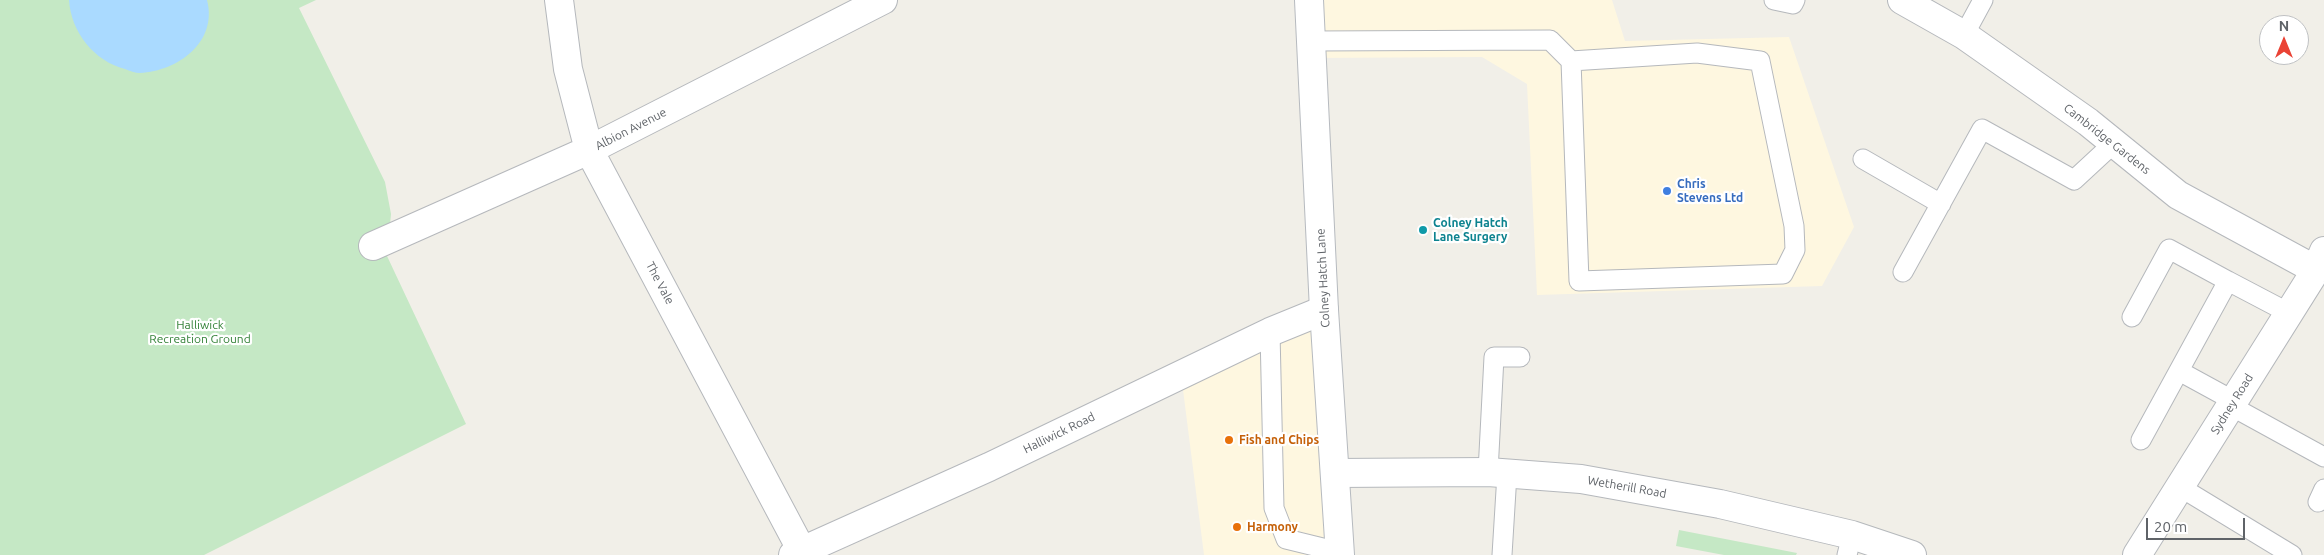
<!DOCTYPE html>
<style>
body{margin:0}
#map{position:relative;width:2324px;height:555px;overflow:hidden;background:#f1efe8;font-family:Ubuntu,sans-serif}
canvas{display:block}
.north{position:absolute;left:2259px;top:15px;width:50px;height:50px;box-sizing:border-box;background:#fff;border:1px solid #bfc1c3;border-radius:50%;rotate:0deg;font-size:14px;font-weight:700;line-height:20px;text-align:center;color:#5f6368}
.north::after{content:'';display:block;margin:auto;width:18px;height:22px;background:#ea4335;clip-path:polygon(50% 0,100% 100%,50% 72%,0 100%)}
.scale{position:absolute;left:2146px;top:518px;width:99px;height:22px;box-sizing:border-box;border:2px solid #5f6368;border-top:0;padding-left:6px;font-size:15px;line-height:18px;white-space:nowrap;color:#5f6368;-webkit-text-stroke:4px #fff;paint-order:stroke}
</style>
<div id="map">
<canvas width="2324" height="555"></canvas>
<div class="north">N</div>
<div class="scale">20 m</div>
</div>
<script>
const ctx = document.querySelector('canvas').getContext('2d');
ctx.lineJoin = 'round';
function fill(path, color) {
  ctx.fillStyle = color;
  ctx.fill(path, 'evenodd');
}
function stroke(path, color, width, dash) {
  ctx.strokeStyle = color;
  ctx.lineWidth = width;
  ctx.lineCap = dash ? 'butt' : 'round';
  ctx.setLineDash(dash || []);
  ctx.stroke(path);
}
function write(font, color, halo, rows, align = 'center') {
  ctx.font = font + ' Ubuntu,sans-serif';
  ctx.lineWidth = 4.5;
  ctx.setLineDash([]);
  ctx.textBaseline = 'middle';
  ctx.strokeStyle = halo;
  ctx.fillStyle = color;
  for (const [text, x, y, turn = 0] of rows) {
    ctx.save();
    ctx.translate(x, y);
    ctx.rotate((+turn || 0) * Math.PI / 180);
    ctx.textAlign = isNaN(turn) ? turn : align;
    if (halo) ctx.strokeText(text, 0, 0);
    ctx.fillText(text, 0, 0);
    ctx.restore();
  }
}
const commercial = new Path2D(`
 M1310 0H1612L1625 41 1789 37 1854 227 1822 286 1537 295 1527 84 1482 57 1313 58Z
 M1324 310 1340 555H1204L1181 374Z`);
const green = new Path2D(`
 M0 0H316L299 8 385 182 391 214 387 256 466 424 204 555H0Z
 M1679 530 1797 553 1796 555H1724L1676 546Z`);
const water = new Path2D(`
 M69 0H207C218 42 178 71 140 73 135 73 130 71 125 69 94 61 71 32 69 0Z`);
const lane = new Path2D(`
 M1774 0 1793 4 1795 0
 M1964 35 1983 0
 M1311 41 1550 40 1571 61
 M1697 53 1760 61 1794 226 1795 250 1783 274 1579 281 1571 61Z
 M1863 159 1941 204
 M1903 272 1982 129 2074 180 2114 143
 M2228 281 2289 313
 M2132 317 2169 249 2228 281 2141 440
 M1270 332 1274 508 1286 539 1339 552
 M2179 371 2234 401
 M2231 406 2324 457
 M1488 472 1494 357H1520
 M2180 487 2292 555
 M2318 502 2324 489
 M1502 555 1507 474
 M1847 555 1852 535`);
const street = new Path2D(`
 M559 0 568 69 589 150 802 551
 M1902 0 1964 35 2088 122 2178 195 2316 270
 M373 246 589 150 883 0
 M1335 473 1488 472 1581 479 1720 504 1852 535 1912 555
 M793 555 989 467 1270 332 1324 310
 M2137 555 2316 270 2324 251`);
const secondary = new Path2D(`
 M1309 0 1324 310 1340 555`);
const markers = [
 [1667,191,5,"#3f7fe0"],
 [1423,230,5,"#0f9aa8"],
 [1229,440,5,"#e8710a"],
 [1237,527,5,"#e8710a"]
];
const streetNames = [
 ["Albion Avenue",631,129,-27],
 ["Cambridge Gardens",2107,139,38],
 ["Colney Hatch Lane",1323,278,-93],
 ["The Vale",660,283,62],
 ["Sydney Road",2232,404,-58],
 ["Halliwick Road",1059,433,-26],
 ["Wetherill Road",1627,487,10]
];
const shopNames = [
 ["Chris",1677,184],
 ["Stevens Ltd",1677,198]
];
const cultureNames = [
 ["Colney Hatch",1433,223],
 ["Lane Surgery",1433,237]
];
const parkNames = [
 ["Halliwick",200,325],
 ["Recreation Ground",200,339]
];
const foodNames = [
 ["Fish and Chips",1239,440],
 ["Harmony",1247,527]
];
fill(commercial, '#fef7e0');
fill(green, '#c5e8c5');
fill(water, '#aadaff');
stroke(lane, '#b5b8bc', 21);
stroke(street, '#b5b8bc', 30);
stroke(secondary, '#b6babf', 30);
stroke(lane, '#fff', 19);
stroke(street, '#fff', 28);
stroke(secondary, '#fff', 28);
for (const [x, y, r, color] of markers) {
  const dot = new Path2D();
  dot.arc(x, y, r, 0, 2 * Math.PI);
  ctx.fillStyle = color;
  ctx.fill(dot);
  stroke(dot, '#fff', 2);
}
write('12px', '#5f6368', '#fff', streetNames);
write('bold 12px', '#366cbe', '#fff', shopNames, 'left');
write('bold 12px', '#0d838f', '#fff', cultureNames, 'left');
write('12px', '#348238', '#fff', parkNames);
write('bold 12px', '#c56008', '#fff', foodNames, 'left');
</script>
